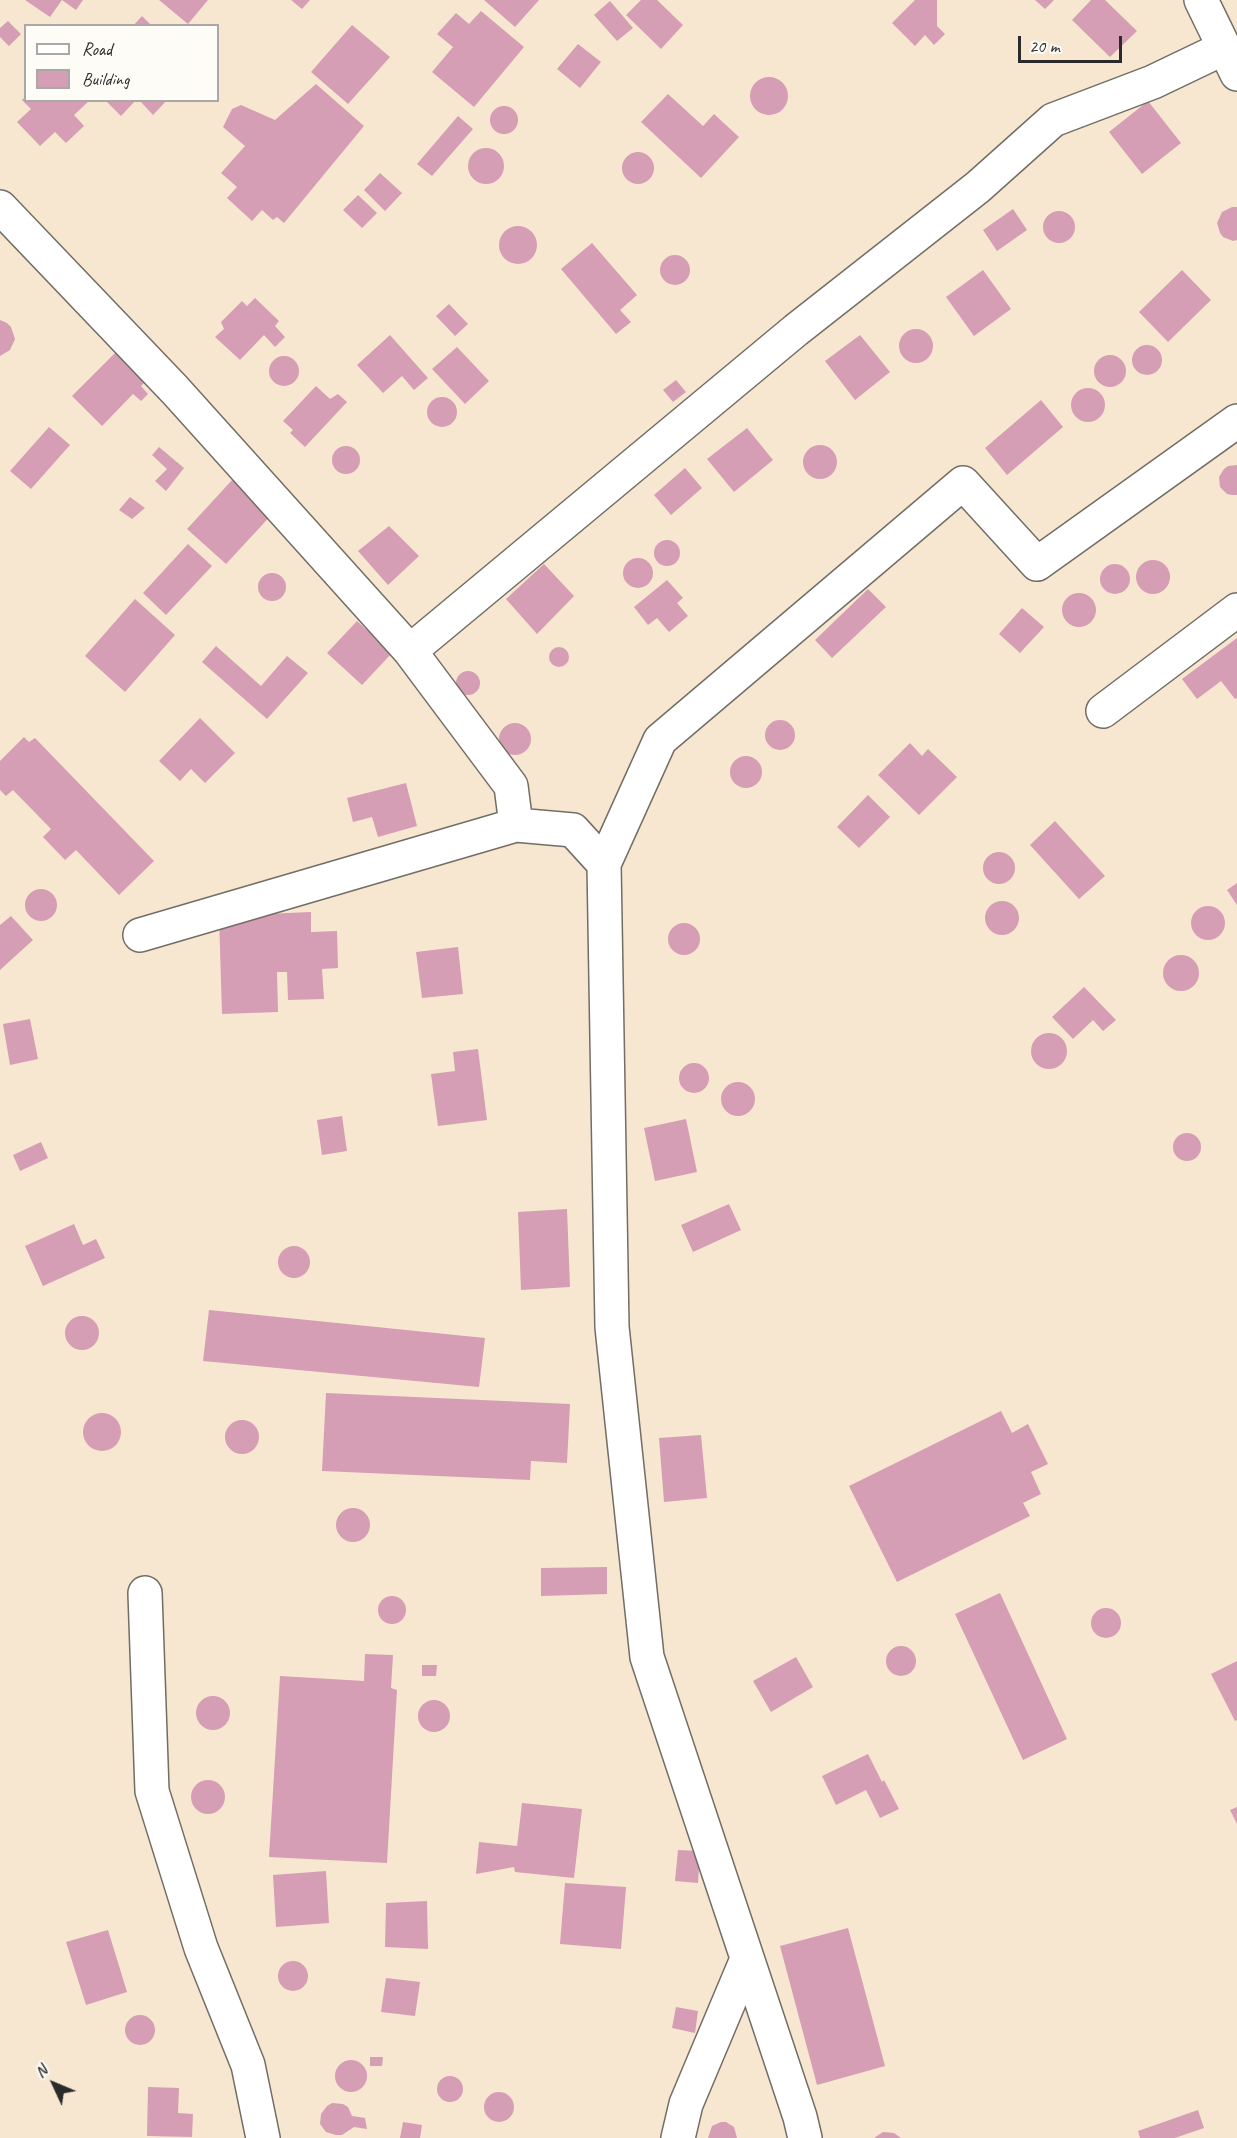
<!DOCTYPE html>
<style>
body{margin:0}
#map{position:relative;width:1237px;height:2138px;overflow:hidden;background:#f7e7d1;font-family:Caveat,sans-serif}
canvas{display:block}
.legend{position:absolute;left:24px;top:24px;width:195px;height:78px;box-sizing:border-box;background:#fdfcf7;border:2px solid #a9a8a5;margin:0;padding:8px 10px;list-style:none;font-size:18px;color:#2b2b2b}
.legend li{display:flex;align-items:center;gap:12px;height:30px}
.legend b{width:30px;border:2px solid #a9a8a5}
.north{position:absolute;left:24px;top:2054px;width:60px;height:60px;-webkit-text-stroke:4px #fdfcf7;paint-order:stroke;rotate:314deg;font-size:16px;font-weight:700;line-height:24px;text-align:center;color:#2b2b2b}
.north::after{content:'';display:block;margin:auto;width:21px;height:27px;background:#2b2b2b;clip-path:polygon(50% 0,100% 100%,50% 72%,0 100%)}
.scale{position:absolute;left:1018px;top:36px;width:104px;height:27px;box-sizing:border-box;border:3px solid #2b2b2b;border-top:0;padding-left:8px;font-size:18px;line-height:21px;white-space:nowrap;color:#2b2b2b;-webkit-text-stroke:4px #fdfcf7;paint-order:stroke}
</style>
<div id="map">
<canvas width="1237" height="2138"></canvas>
<ul class="legend">
<li><b style="height:8px;background:#fff"></b>Road</li>
<li><b style="height:16px;background:#d59eb4"></b>Building</li>
</ul>
<div class="north">N</div>
<div class="scale">20 m</div>
</div>
<script>
const ctx = document.querySelector('canvas').getContext('2d');
ctx.lineJoin = 'round';
function fill(path, color) {
  ctx.fillStyle = color;
  ctx.fill(path, 'evenodd');
}
function stroke(path, color, width, dash) {
  ctx.strokeStyle = color;
  ctx.lineWidth = width;
  ctx.lineCap = dash ? 'butt' : 'round';
  ctx.setLineDash(dash || []);
  ctx.stroke(path);
}
const building = new Path2D(`
 M25 0H83L76 10 62 0 50 17Z
 M159 0H208L188 24Z
 M291 0H310L302 9Z
 M484 0H539L515 27Z
 M641 0H657L683 25 661 49 626 15Z
 M915 0H937V26L945 34 934 45 925 35 915 46 892 23Z
 M1035 0H1054L1045 9Z
 M1091 0H1105L1137 31 1110 57 1072 20Z
 M610 1 633 28 617 41 594 15Z
 M481 11 524 47 474 107 432 72 453 47 437 34 456 13 469 24Z
 M142 16 152 26H133Z
 M8 21 21 34 9 46 0 37V28Z
 M352 25 390 57 348 104 311 72Z
 M578 44 601 62 580 88 557 69Z
 M750 96a19 19 0 1 1 38 0a19 19 0 1 1-38 0Z
 M316 84 364 126 284 223 277 217 273 220 262 210 252 221 227 198 237 187 221 173 245 146 223 127 232 109 241 105 275 120Z
 M668 94 703 126 714 114 739 137 701 178 641 122Z
 M26 96V100H90L74 115 84 126 66 143 55 132 40 146 17 122 31 109 22 100Z
 M105 100H136L121 116Z
 M139 100H167L153 115Z
 M1148 101 1181 143 1142 174 1109 132Z
 M490 120a14 14 0 1 1 28 0a14 14 0 1 1-28 0Z
 M458 116 473 129 432 176 417 164Z
 M468 166a18 18 0 1 1 36 0a18 18 0 1 1-36 0Z
 M622 168a16 16 0 1 1 32 0a16 16 0 1 1-32 0Z
 M380 173 402 193 385 211 364 190Z
 M358 195 377 213 362 228 343 210Z
 M1232 207H1237V240L1233 241 1223 237 1220 233 1217 223 1222 212Z
 M1013 209 1027 230 997 251 983 230Z
 M1043 227a16 16 0 1 1 32 0a16 16 0 1 1-32 0Z
 M499 245a19 19 0 1 1 38 0a19 19 0 1 1-38 0Z
 M592 243 637 295 620 310 631 322 616 334 561 269Z
 M660 270a15 15 0 1 1 30 0a15 15 0 1 1-30 0Z
 M983 270 1011 309 974 336 946 297Z
 M1182 270 1211 300 1168 342 1139 312Z
 M255 298 279 321 275 326 285 337 275 347 264 335 240 360 215 337 224 329 221 322 242 301 247 306Z
 M449 304 468 324 455 336 436 316Z
 M0 320 7 323 11 327 15 339 10 350 0 356Z
 M899 346a17 17 0 1 1 34 0a17 17 0 1 1-34 0Z
 M390 335 428 378 414 390 402 376 383 393 357 365Z
 M860 335 890 372 855 400 825 361Z
 M1132 360a15 15 0 1 1 30 0a15 15 0 1 1-30 0Z
 M457 347 489 381 465 404 432 369Z
 M116 352 146 381 141 386 148 394 141 401 133 394 102 426 72 396Z
 M1094 371a16 16 0 1 1 32 0a16 16 0 1 1-32 0Z
 M269 371a15 15 0 1 1 30 0a15 15 0 1 1-30 0Z
 M676 380 686 392 673 402 663 390Z
 M316 386 330 399 338 394 347 402 305 447 290 433 293 430 283 421Z
 M1071 405a17 17 0 1 1 34 0a17 17 0 1 1-34 0Z
 M427 412a15 15 0 1 1 30 0a15 15 0 1 1-30 0Z
 M1041 400 1063 427 1007 475 985 448Z
 M49 427 70 445 31 489 10 471Z
 M747 428 773 460 734 492 707 459Z
 M803 462a17 17 0 1 1 34 0a17 17 0 1 1-34 0Z
 M332 460a14 14 0 1 1 28 0a14 14 0 1 1-28 0Z
 M159 447 184 468 166 491 155 481 167 469 152 455Z
 M1237 465V495H1232L1227 494 1220 487 1219 477 1224 469 1228 466Z
 M685 468 702 488 671 515 654 495Z
 M233 479 247 493 276 510 226 564 187 529Z
 M130 497 145 508 132 519 119 510Z
 M389 526 419 556 388 585 358 551Z
 M654 553a13 13 0 1 1 26 0a13 13 0 1 1-26 0Z
 M188 544 212 566 166 615 143 593Z
 M623 573a15 15 0 1 1 30 0a15 15 0 1 1-30 0Z
 M1136 577a17 17 0 1 1 34 0a17 17 0 1 1-34 0Z
 M544 564 574 596 537 634 506 599Z
 M1100 579a15 15 0 1 1 30 0a15 15 0 1 1-30 0Z
 M258 587a14 14 0 1 1 28 0a14 14 0 1 1-28 0Z
 M667 580 683 598 677 603 688 616 669 632 657 618 648 625 634 607Z
 M868 589 886 607 832 658 815 640Z
 M1062 610a17 17 0 1 1 34 0a17 17 0 1 1-34 0Z
 M135 599 175 635 125 692 85 656Z
 M1022 608 1044 627 1020 653 999 634Z
 M357 621 392 653 362 685 327 653Z
 M1237 638V698L1235 699 1221 681 1197 699 1182 679Z
 M216 646 261 686 287 656 308 673 267 719 202 662Z
 M549 657a10 10 0 1 1 20 0a10 10 0 1 1-20 0Z
 M456 683a12 12 0 1 1 24 0a12 12 0 1 1-24 0Z
 M200 718 235 753 205 783 191 769 180 781 159 761Z
 M765 735a15 15 0 1 1 30 0a15 15 0 1 1-30 0Z
 M499 739a16 16 0 1 1 32 0a16 16 0 1 1-32 0Z
 M24 737 29 742 35 738 154 861 119 895 76 850 65 860 43 837 51 829 13 790 6 796 0 790V761Z
 M910 743 922 756 928 749 957 777 919 815 878 775Z
 M730 772a16 16 0 1 1 32 0a16 16 0 1 1-32 0Z
 M406 783 417 826 378 837 372 817 353 822 347 798Z
 M868 795 890 817 859 848 837 827Z
 M1055 821 1105 876 1079 899 1030 845Z
 M983 868a16 16 0 1 1 32 0a16 16 0 1 1-32 0Z
 M1237 883V905L1227 890Z
 M25 905a16 16 0 1 1 32 0a16 16 0 1 1-32 0Z
 M985 918a17 17 0 1 1 34 0a17 17 0 1 1-34 0Z
 M1191 923a17 17 0 1 1 34 0a17 17 0 1 1-34 0Z
 M311 912V932L337 931 338 968 322 969 324 999 288 1000 287 972H277L278 1012 222 1014 219 916Z
 M11 916 33 940 0 970V925Z
 M668 939a16 16 0 1 1 32 0a16 16 0 1 1-32 0Z
 M458 947 463 994 422 998 416 952Z
 M1163 973a18 18 0 1 1 36 0a18 18 0 1 1-36 0Z
 M1084 987 1116 1020 1103 1031 1093 1020 1073 1039 1052 1017Z
 M30 1019 38 1059 10 1065 3 1024Z
 M1031 1051a18 18 0 1 1 36 0a18 18 0 1 1-36 0Z
 M478 1049 487 1120 438 1126 431 1074 455 1071 453 1052Z
 M679 1078a15 15 0 1 1 30 0a15 15 0 1 1-30 0Z
 M721 1099a17 17 0 1 1 34 0a17 17 0 1 1-34 0Z
 M342 1116 347 1151 322 1155 317 1120Z
 M686 1119 697 1172 655 1181 644 1128Z
 M1173 1147a14 14 0 1 1 28 0a14 14 0 1 1-28 0Z
 M41 1142 48 1158 20 1171 13 1155Z
 M729 1204 741 1230 693 1252 681 1225Z
 M567 1209 570 1287 521 1290 518 1212Z
 M74 1224 83 1245 96 1239 105 1258 43 1286 25 1246Z
 M278 1262a16 16 0 1 1 32 0a16 16 0 1 1-32 0Z
 M209 1310 485 1338 479 1387 203 1361Z
 M65 1333a17 17 0 1 1 34 0a17 17 0 1 1-34 0Z
 M326 1393 570 1404 567 1463 531 1461 530 1480 322 1471Z
 M1001 1411 1012 1433 1028 1424 1048 1464 1031 1472 1041 1494 1023 1503 1030 1516 897 1582 849 1486Z
 M83 1432a19 19 0 1 1 38 0a19 19 0 1 1-38 0Z
 M225 1437a17 17 0 1 1 34 0a17 17 0 1 1-34 0Z
 M701 1435 707 1498 664 1502 659 1438Z
 M336 1525a17 17 0 1 1 34 0a17 17 0 1 1-34 0Z
 M607 1567V1594L541 1596V1568Z
 M1000 1593 1067 1739 1023 1760 955 1614Z
 M378 1610a14 14 0 1 1 28 0a14 14 0 1 1-28 0Z
 M1091 1623a15 15 0 1 1 30 0a15 15 0 1 1-30 0Z
 M886 1661a15 15 0 1 1 30 0a15 15 0 1 1-30 0Z
 M365 1654 393 1655 391 1688 397 1690 387 1863 269 1857 280 1676 364 1681Z
 M796 1657 813 1687 771 1712 753 1681Z
 M1237 1661V1720L1235 1721 1211 1674Z
 M422 1665H437L436 1676H422Z
 M196 1713a17 17 0 1 1 34 0a17 17 0 1 1-34 0Z
 M418 1716a16 16 0 1 1 32 0a16 16 0 1 1-32 0Z
 M868 1754 882 1782 884 1780 899 1809 880 1818 866 1790 836 1805 822 1776Z
 M191 1797a17 17 0 1 1 34 0a17 17 0 1 1-34 0Z
 M522 1803 582 1809 574 1878 515 1872 514 1867 476 1874 479 1842 517 1846Z
 M1237 1807V1824L1230 1810Z
 M678 1850 700 1851 698 1883 675 1881Z
 M326 1871 329 1923 276 1927 273 1875Z
 M565 1883 626 1887 621 1949 560 1944Z
 M427 1901 428 1949 385 1947 386 1903Z
 M848 1928 885 2066 817 2085 780 1946Z
 M108 1930 127 1992 86 2005 66 1942Z
 M278 1976a15 15 0 1 1 30 0a15 15 0 1 1-30 0Z
 M386 1978 420 1982 415 2016 381 2012Z
 M676 2007 698 2011 695 2033 672 2028Z
 M125 2030a15 15 0 1 1 30 0a15 15 0 1 1-30 0Z
 M370 2057H383L382 2066H370Z
 M335 2076a16 16 0 1 1 32 0a16 16 0 1 1-32 0Z
 M437 2089a13 13 0 1 1 26 0a13 13 0 1 1-26 0Z
 M148 2087 179 2088 178 2113 193 2114 192 2137 147 2136Z
 M484 2107a15 15 0 1 1 30 0a15 15 0 1 1-30 0Z
 M332 2103 343 2104 348 2107 352 2116 365 2118 367 2129 354 2127 342 2135H336L326 2132 320 2124 321 2114 327 2106Z
 M1198 2110 1204 2128 1175 2138H1140L1138 2131Z
 M403 2122 422 2125 420 2138H400Z
 M721 2122H726L734 2127 737 2138H708L712 2126Z
 M883 2132 894 2133 901 2138H874Z`);
const minor = new Path2D(`
 M1201 0 1237 74
 M0 207 175 390 410 651 511 786 516 825
 M410 651 796 330 978 187 1053 120 1153 82 1224 48
 M1103 711 1237 610
 M140 935 516 825 573 830 604 864
 M145 1593 152 1791 201 1948 248 2065 263 2138
 M678 2138 686 2104 747 1959
 M805 2138 800 2117 647 1657 612 1327 604 864 660 740 963 483 1037 564 1237 421`);
fill(building, '#d59eb4');
stroke(minor, '#726d65', 36);
stroke(minor, '#fff', 33);
</script>
